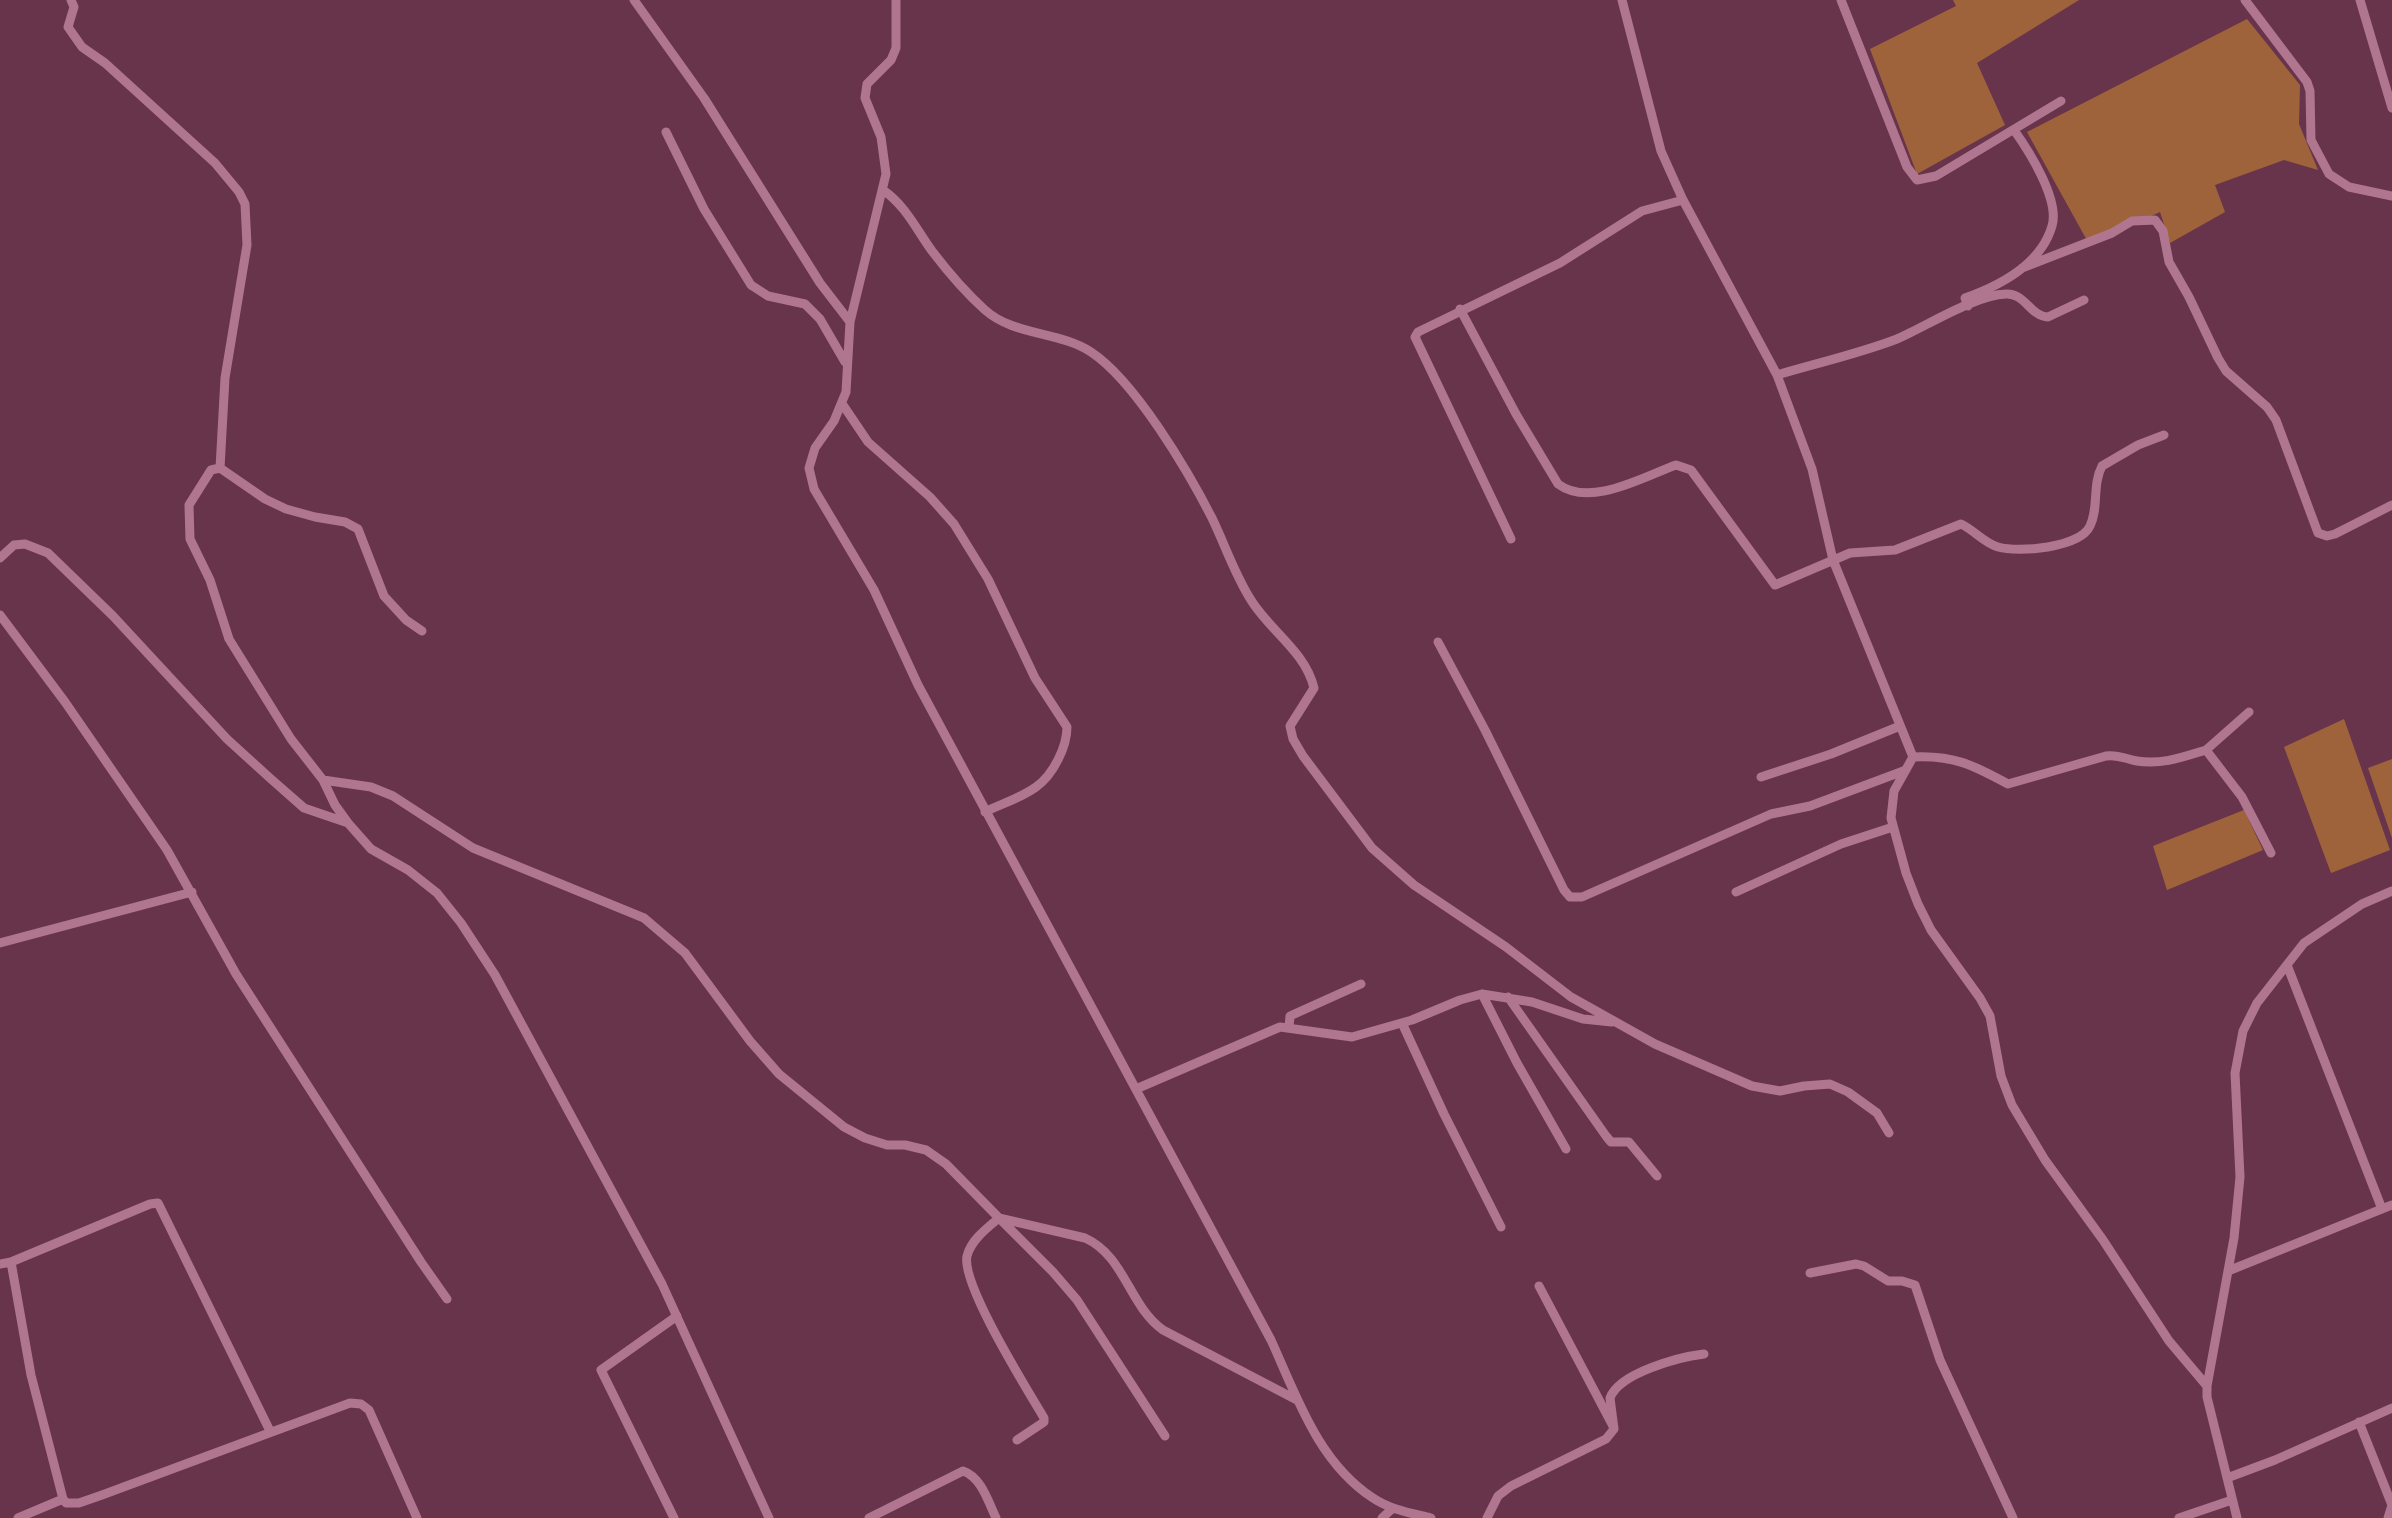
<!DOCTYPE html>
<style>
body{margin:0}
canvas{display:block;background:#68344b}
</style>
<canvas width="2392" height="1518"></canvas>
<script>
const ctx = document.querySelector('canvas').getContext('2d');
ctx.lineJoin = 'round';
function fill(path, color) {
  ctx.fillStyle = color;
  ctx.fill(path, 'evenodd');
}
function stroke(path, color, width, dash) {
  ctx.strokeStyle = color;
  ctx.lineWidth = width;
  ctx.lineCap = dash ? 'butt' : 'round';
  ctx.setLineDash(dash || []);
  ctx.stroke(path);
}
const green = new Path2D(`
 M1953 0H2079L1977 63 2005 125 1917 174 1870 49 1956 6Z
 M2247 19 2300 85 2299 124 2318 170 2284 160 2215 185 2225 212 2170 243 2160 212 2089 244 2027 132Z
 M2344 719 2390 850 2331 873 2284 747Z
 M2392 759V838L2368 768Z
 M2244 810 2263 850 2167 890 2153 846Z`);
const minor = new Path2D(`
 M71 0 74 7 68 27 82 47 105 63 215 163 239 192 245 204 247 245 225 378 220 468
 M634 0 704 98 820 283 850 322
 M896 0V48L891 60 867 84 865 98 881 137 886 174 850 322 846 392 834 421 815 448 809 468 814 489 874 590 918 685 1271 1340C1297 1397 1318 1462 1373 1498 1391 1510 1411 1513 1431 1518
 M1622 0 1661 151 1683 200 1777 375 1812 469 1833 560 1913 757 1894 791 1891 818 1906 873 1918 904 1931 930 1980 998 1990 1016 2001 1076 2012 1105 2045 1160 2103 1240 2169 1341 2207 1386
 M1841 0 1907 167 1917 180 1936 176 2061 101
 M2245 0 2307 82 2310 91 2311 140 2329 174 2349 187 2392 196
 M2360 0 2392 108
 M666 132 704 209 751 285 768 296 805 304 820 319 845 362
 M883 190C906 206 916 229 932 251 948 272 965 292 985 310 1014 336 1059 331 1091 352 1135 381 1188 471 1212 518 1225 545 1235 575 1251 600 1270 631 1305 651 1314 688L1290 726 1293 739 1303 756 1372 848 1414 885 1506 947 1571 997 1655 1044 1752 1086 1780 1091 1804 1086 1830 1084 1848 1092 1877 1113 1889 1133
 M2022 268 2112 233 2132 221 2155 220 2163 231 2169 262 2189 297 2218 358 2226 371 2267 407 2276 420 2318 533 2327 536 2335 534 2392 505
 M1968 306 1965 298C1999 286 2041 264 2052 226 2060 200 2029 151 2014 130
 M1460 309 1516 414 1558 484C1590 508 1643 477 1676 465L1691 470 1775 585 1850 553 1895 550 1961 524C1974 530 1984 543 1998 547 2018 553 2080 548 2090 526 2099 508 2092 485 2102 466L2138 445 2164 435
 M1777 375C1817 363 1858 354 1897 339 1927 326 1975 295 2006 294 2025 293 2030 316 2048 317L2084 300
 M843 405 868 442 930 497 954 524 988 579 1035 678 1067 727C1067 747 1053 775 1036 787 1021 798 1001 804 985 812
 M1511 539 1415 337 1418 332 1560 263 1642 211 1683 200
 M0 558 14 545 25 544 48 553 113 616 227 739 271 779 304 808 348 823 335 805 323 780 291 739 229 639 210 580 190 539 189 505 211 470 220 468 265 499 286 509 315 517 345 522 358 529 384 596 406 620 422 631
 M0 615 65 702 167 850 236 974 421 1262 447 1299
 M1438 642 1485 730 1564 890 1570 897H1582L1771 814 1810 806 1906 770
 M2206 750 2249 712
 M1913 757C1954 755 1973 765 2008 784L2106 756C2117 754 2126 759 2137 761 2162 765 2183 757 2206 750L2242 797 2271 853
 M1761 777 1831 754 1900 726
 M323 780 371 787 393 796 473 848 644 918 685 953 750 1041 779 1074 844 1127 865 1138 887 1145H905L926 1150 946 1164 999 1218 1085 1238C1125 1256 1129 1306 1163 1330L1295 1399
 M348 823 371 849 408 870 437 893 461 923 495 975 662 1284 769 1518
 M1736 892 1841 844 1893 827
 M0 943 192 892
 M2287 965 2382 1209
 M1482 994 1517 1063 1566 1149
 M1508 997 1606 1136 1611 1142H1629L1657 1176
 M1402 1023 1444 1114 1501 1227
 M1289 1027 1290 1016 1361 984
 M1136 1089 1280 1027 1352 1037 1412 1020 1460 1000 1482 994 1532 1002 1583 1019 1612 1022
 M11 1262 31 1375 63 1499
 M0 1264 11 1262 150 1204 158 1203 270 1431
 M2228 1271 2392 1205
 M1810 1273 1856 1264 1864 1266 1888 1281H1902L1915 1285 1940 1360 2013 1518
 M1539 1286 1614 1428
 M2359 1422 2392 1505 2388 1518
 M1017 1440 1044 1422V1418C1027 1389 961 1284 967 1256 971 1240 987 1228 999 1218L1053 1272 1077 1300 1165 1436
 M2227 1478 2275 1460 2392 1408
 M18 1518 63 1499 66 1503H79L102 1495 350 1403 361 1404 369 1410 417 1518
 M674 1518 601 1370 677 1316
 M869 1518 963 1471C981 1477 988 1501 996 1518
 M1382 1518 1393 1508
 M1487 1518 1498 1496 1511 1486 1606 1439 1614 1429 1610 1398C1619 1373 1679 1357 1704 1354
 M2179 1518 2232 1500
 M2237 1518 2207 1397V1386L2234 1238 2240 1177 2235 1073 2243 1031 2257 1003 2304 943 2362 904 2392 891`);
fill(green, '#9f633c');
stroke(minor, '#b1768f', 9);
</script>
